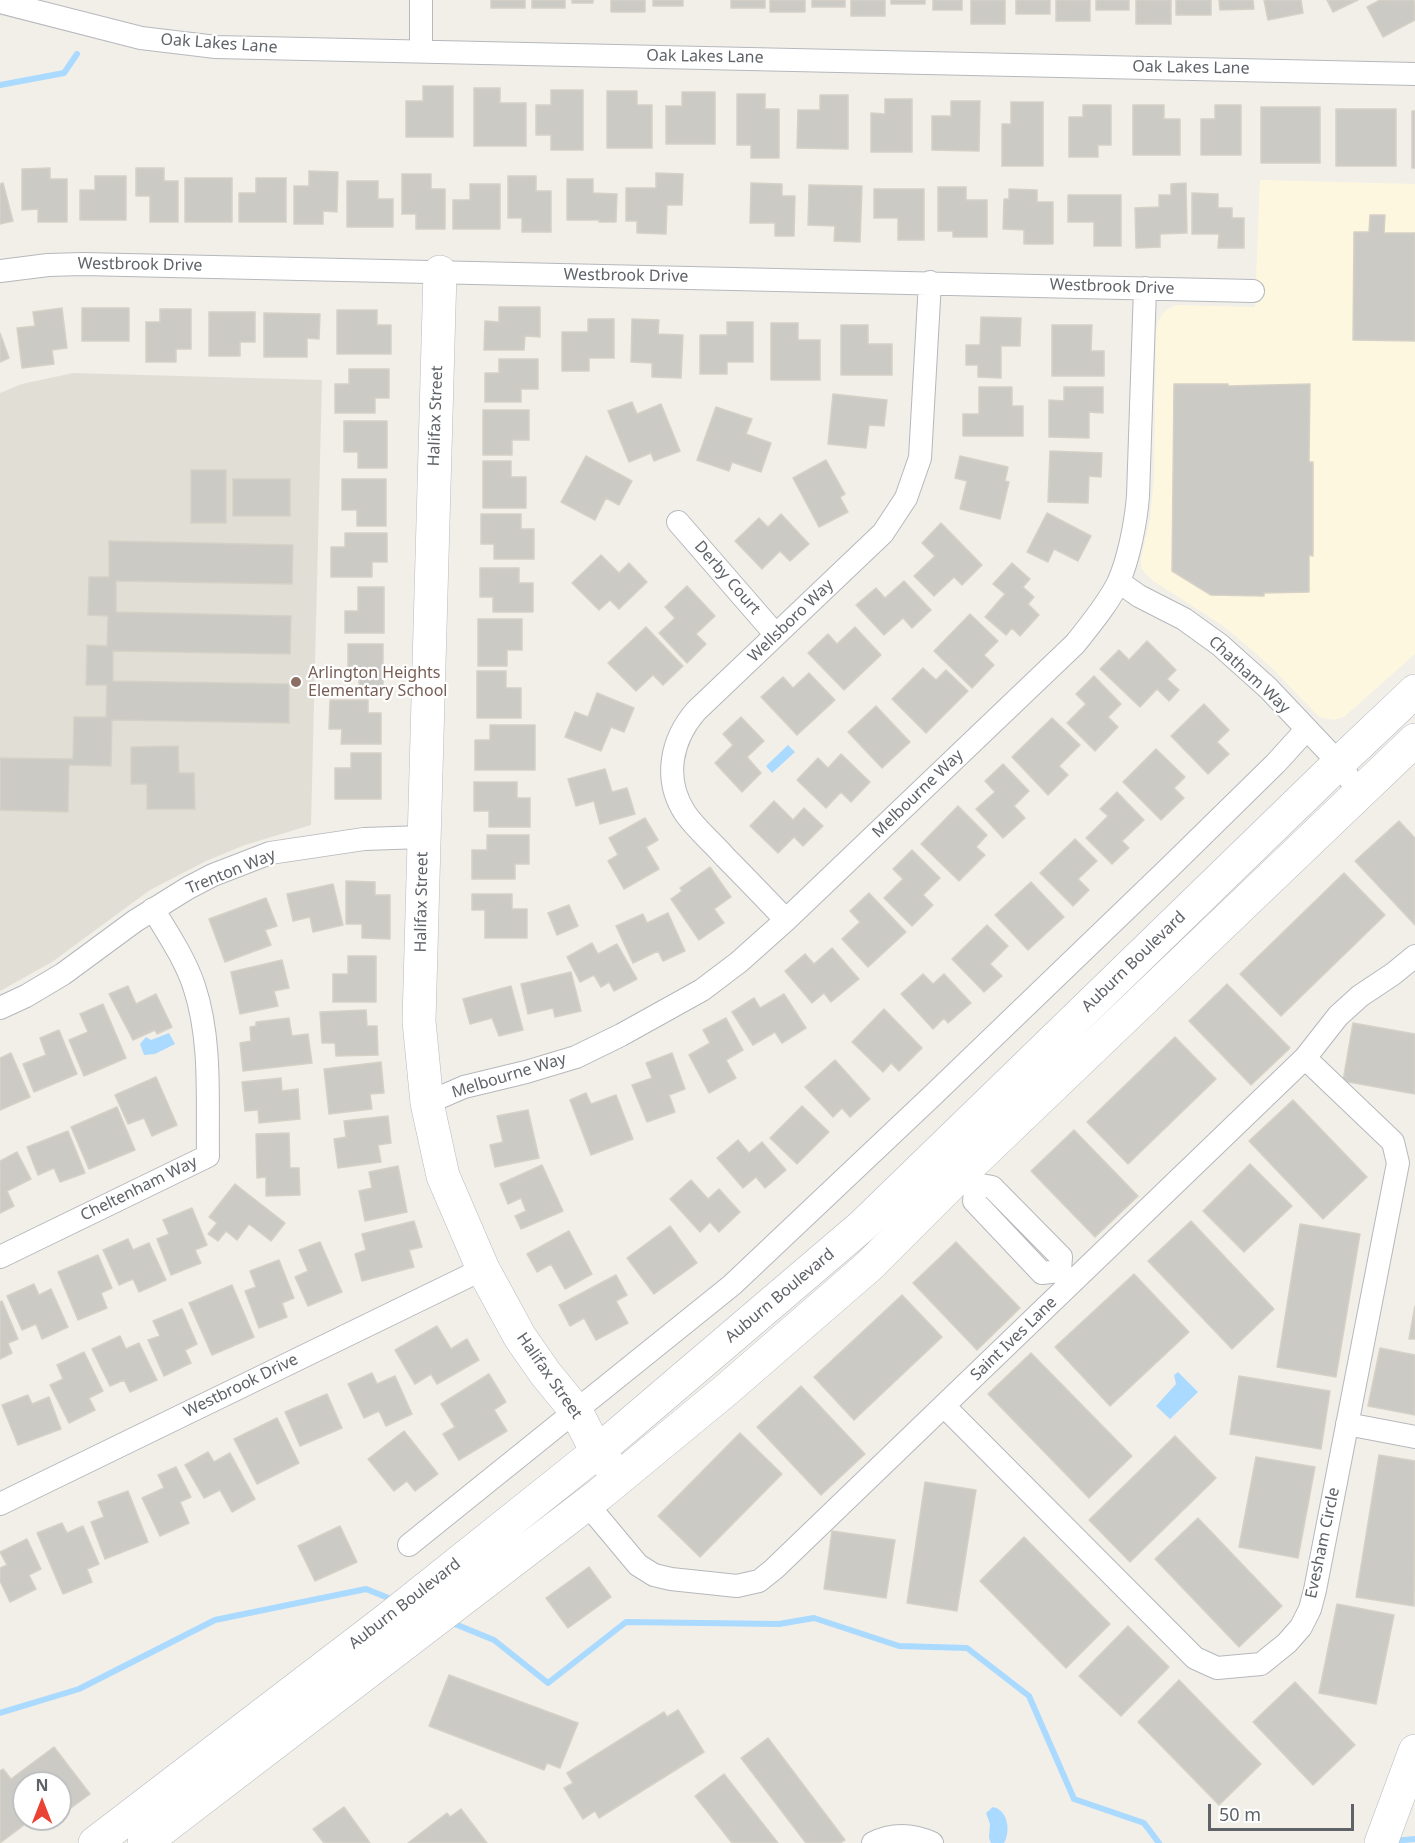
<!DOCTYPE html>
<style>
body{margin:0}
#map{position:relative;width:1415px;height:1843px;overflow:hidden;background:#f1efe8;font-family:"Noto Sans",sans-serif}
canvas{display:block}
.north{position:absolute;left:12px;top:1771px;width:60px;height:60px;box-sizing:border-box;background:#fff;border:2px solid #bfc1c3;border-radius:50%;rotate:0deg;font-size:16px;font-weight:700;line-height:24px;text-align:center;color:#5f6368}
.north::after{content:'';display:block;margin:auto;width:21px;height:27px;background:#ea4335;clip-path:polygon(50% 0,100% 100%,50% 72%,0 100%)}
.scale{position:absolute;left:1208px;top:1804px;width:146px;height:27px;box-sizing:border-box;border:3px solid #5f6368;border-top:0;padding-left:8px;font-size:18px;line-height:21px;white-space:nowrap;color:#5f6368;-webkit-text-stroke:4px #fff;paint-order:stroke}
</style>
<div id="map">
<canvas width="1415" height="1843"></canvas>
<div class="north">N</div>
<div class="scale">50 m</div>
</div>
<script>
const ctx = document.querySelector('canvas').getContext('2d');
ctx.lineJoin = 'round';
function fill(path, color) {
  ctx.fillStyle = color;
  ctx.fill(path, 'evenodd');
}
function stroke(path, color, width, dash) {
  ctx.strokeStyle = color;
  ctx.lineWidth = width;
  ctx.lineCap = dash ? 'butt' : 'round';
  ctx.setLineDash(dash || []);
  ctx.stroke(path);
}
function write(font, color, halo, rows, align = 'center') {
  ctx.font = font + ' "Noto Sans",sans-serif';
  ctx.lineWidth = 4.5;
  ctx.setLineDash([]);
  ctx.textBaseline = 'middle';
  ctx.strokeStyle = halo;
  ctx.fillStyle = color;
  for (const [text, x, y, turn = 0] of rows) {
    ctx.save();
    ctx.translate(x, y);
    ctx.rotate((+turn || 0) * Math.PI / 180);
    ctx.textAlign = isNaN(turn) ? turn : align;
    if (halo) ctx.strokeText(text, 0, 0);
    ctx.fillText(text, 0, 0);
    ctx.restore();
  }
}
const commercial = new Path2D(`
 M1260 180 1415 184V654L1345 716 1334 720 1319 717 1273 669 1252 650 1222 625 1152 580 1141 568V559L1150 519 1154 478 1156 332 1158 321 1165 311 1176 305 1255 307Z`);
const education = new Path2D(`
 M73 373 322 380 311 825 245 845 206 861 150 890 52 962 0 991V393L22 384Z`);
const water = new Path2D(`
 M788 745 795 752 772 773 766 766Z
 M169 1033 175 1044 155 1054 144 1055 140 1044 146 1037 151 1040Z
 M1178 1372 1198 1392 1170 1419 1156 1406 1176 1384 1174 1375Z
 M993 1807C1008 1810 1011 1831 1004 1843H991L989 1838 990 1824 986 1813Z`);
const stream = new Path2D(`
 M0 85 64 73 77 54
 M450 1622 494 1640 548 1683 626 1622 779 1624 814 1618 899 1646 967 1648 1029 1696 1074 1799 1144 1823 1159 1843
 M0 1713 79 1689 215 1620 366 1589 396 1601
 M1392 1841 1415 1839`);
const building = new Path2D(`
 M491 0H525V8H491Z
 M532 0H565V8H532Z
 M572 0H593V3H572Z
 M611 0H645V12H611Z
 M653 0H683V6H653Z
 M731 0H765V8H731Z
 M770 0H805V12H770Z
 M812 0H845V7H812Z
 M851 0H885V16H851Z
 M891 0H925V4H891Z
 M933 0H962V10H933Z
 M971 0H1005V24H971Z
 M1016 0H1050V14H1016Z
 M1056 0H1090V21H1056Z
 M1096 0H1129V10H1096Z
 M1136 0H1171V24H1136Z
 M1176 0H1211V15H1176Z
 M1219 0H1253L1254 9 1220 10Z
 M1264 0H1301L1303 13 1268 20Z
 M1327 0H1358L1333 12Z
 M1380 0H1414L1415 20 1383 37 1367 7Z
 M423 86H453V137H406V101H423Z
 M474 88H500V103H526V146H474Z
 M551 90H583V150H551V135H536V105H551Z
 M607 91H637V105H652V148H607Z
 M682 92H715V144H666V106H682Z
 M737 94H765V109H779V158H751V145H737Z
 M820 95H848V149L797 148 798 110H820Z
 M885 99H912V152H871V113L885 114Z
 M951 101H980L979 151 932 150V116H951Z
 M1011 102H1043V166H1002V124H1011Z
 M1083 105H1111V145H1098V157H1069V117H1083Z
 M1133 105H1164V119H1180V155H1133Z
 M1215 105H1241V155H1201V119H1215Z
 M1261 107H1320V163H1261Z
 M1336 109H1396V166H1336Z
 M1412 111H1415V168H1412Z
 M50 168V179H67V222H38V209L22 210V169Z
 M136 168H164V181H178V222H150V196H136Z
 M309 171 338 172 337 212 323 211V224H294V186H309Z
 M656 173 683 174 682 205H667L666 234 637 233V221H626V188H656Z
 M402 174H431V189H445V229H416V214H402Z
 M95 176H126V220H80V190H95Z
 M508 176H536V191H551V232H522V218H508Z
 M185 178H232V222H185Z
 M256 178H286V222H239V193H256Z
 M567 179H593V193L617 194 616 222H599V220H567Z
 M347 181H378V199H393V227H347Z
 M3 183 13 221 0 224V184Z
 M751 183 782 184V196H795L794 236H775V223H750Z
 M1186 183 1187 233 1160 234V247L1136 248 1135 208 1159 207V195H1171V184Z
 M470 184H500V229H453V200H470Z
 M809 185 862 186 860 242 834 241 835 226 808 225Z
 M938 187H966V200H987V237H953V231H938Z
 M874 189H924V240H898V218H874Z
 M1009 189 1037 190V202H1053V244H1024V230L1003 229 1004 199H1009Z
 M1192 193 1218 194V208H1232V218H1244V248H1218L1219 234H1192Z
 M1068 195H1121V246H1094V222H1068Z
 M1370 215H1385L1384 233H1415V341L1353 340 1354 232H1369Z
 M499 307H540V337L525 336 524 350H484L485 321 499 322Z
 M62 308 67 348 52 350 54 364 22 368 17 328 35 326 33 312Z
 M82 308H129V341H82Z
 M160 309H191V349H176V362H146V322H160Z
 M337 310H377V325H391V354H337Z
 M209 312H255V342H240V356H209Z
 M264 313 320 314 319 339 307 338V357H264Z
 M981 317 1021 318 1020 346H1001V378L978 377V365H966V345H980Z
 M588 319H614V358H589V371H562V332H588Z
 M632 319 659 320 658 334 683 335 681 378 652 377V363L631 362Z
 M727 322H753V362H727V374H700V335H727Z
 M771 323H798V340H820V380H771Z
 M841 325H868V344H892V375H841Z
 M1052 325H1092L1091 351H1104V376H1052Z
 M0 333 9 358 0 362Z
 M499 359H538V389H521V402H485V373H499Z
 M349 369H389V398H375V413H335V384H349Z
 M1174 384H1228V386L1310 384 1309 462H1313V556L1309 555V592L1264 593V596L1211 595 1172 571Z
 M979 387H1012V406H1023V436H963V414H979Z
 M1064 387H1103V413L1089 412V438L1049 437V400L1064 401Z
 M833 394 887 400 884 426 869 425 866 448 828 444Z
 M632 402 637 414 661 404 680 451 654 461 651 453 629 462 608 411Z
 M716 407 752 419 746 434 771 443 761 472 732 462 729 471 697 460Z
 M483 410H529V440H512V455H483Z
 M344 421H387V468H358V452H344Z
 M1050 451 1102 453 1101 477 1089 476 1088 503 1048 502Z
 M586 456 632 481 619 505 606 498 595 520 561 502Z
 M960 456 1008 467 1005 481 1009 482 1000 519 960 509 967 481 955 478Z
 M826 460 845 494 840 497 848 512 819 527 793 478Z
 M483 461H511V477H526V508H483Z
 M191 470H226V523H191Z
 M233 479H290V516H233Z
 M342 479H386V526H357V510H342Z
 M1047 513 1091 536 1078 561 1054 549 1048 562 1027 552Z
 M481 514H521V529H534V559H494V544H481Z
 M781 514 809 544 790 561 780 551 762 569 735 541 759 518 768 527Z
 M941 523 982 565 962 585 954 577 934 596 914 576 935 556 922 543Z
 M345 533H387V562H372V577H331V547H345Z
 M109 541 293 545 292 584 116 581V612L291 616 290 654 113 651V681L289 684V723L112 720 111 766 69 765 68 812 0 810V758L73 759 74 717H106L107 685H86L87 645 107 646 108 616 88 615 89 577H109Z
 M601 555 619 573 629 563 647 582 619 609 610 600 599 610 572 583Z
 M1012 563 1030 579 1023 587 1034 597 1028 604 1039 615 1020 636 1012 628 1006 635 985 617 1005 594 993 584Z
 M480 568H519V583H533V612H493V597H480Z
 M904 581 931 610 912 628 903 618 884 635 856 605 876 588 885 598Z
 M687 586 715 616 696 634 706 644 687 663 659 633 675 618 665 607Z
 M358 587H384V633H345V611H358Z
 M970 614 998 641 984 655 994 665 972 688 934 651Z
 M478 619H522V650H507V666H478Z
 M646 627 683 666 663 685 653 675 636 691 608 663Z
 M855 627 881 655 844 690 808 653 828 634 837 644Z
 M1147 641 1176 670 1167 679 1179 690 1169 701 1157 689 1140 707 1100 669 1119 650 1129 660Z
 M348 644H383V691H359V673H348Z
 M923 668 936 680 946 670 968 691 926 733 892 699Z
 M477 671H506V688H521V718H477Z
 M809 673 835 700 797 735 761 697 783 677 793 688Z
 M1094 676 1121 704 1108 717 1118 727 1095 751 1067 723 1086 704 1076 694Z
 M597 693 634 708 624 732 611 727 601 751 565 737 575 712 588 717Z
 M330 700H368V713H381V744H341L342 729H329Z
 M1204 704 1229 730 1217 742 1229 754 1208 774 1171 736Z
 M876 706 910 742 882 768 848 732Z
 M741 717 764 741 747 757 761 773 742 792 715 763 733 745 723 734Z
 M1052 718 1080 745 1059 766 1068 775 1048 795 1012 757Z
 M490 725H535V770H475V740H490Z
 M178 746 179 773H194L195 809H147V784H131V747Z
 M1156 749 1185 777 1174 788 1184 798 1161 820 1123 782Z
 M351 753H381V799H335V768H351Z
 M841 754 870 782 851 802 841 792 826 808 797 780 818 758 828 768Z
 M1003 764 1029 791 1014 806 1025 818 1003 838 976 809 995 792 985 781Z
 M605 769 612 792 627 788 635 814 600 824 594 801 576 806 568 779Z
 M474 782H517V798H530V827H489V811H474Z
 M1117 792 1144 820 1122 841 1129 848 1112 864 1086 838 1108 816 1100 809Z
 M774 801 793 820 804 808 823 826 803 846 794 837 778 853 750 826Z
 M958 806 987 835 976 847 985 855 959 881 921 844Z
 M645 818 658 840 646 847 659 869 624 889 608 861 618 855 609 838Z
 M1399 821 1415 838V925L1355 861Z
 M487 835H529V864H515V879H472V850H487Z
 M1075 839 1097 861 1078 879 1089 890 1073 906 1040 873Z
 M912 850 940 878 923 895 933 905 912 926 884 898 903 879 893 869Z
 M710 867 731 897 714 909 724 923 699 940 671 899 682 891 680 888Z
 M1344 873 1385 915 1281 1016 1240 974Z
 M346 881 375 882V895H390V939L362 938V924H346Z
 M1031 882 1064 917 1028 950 995 915Z
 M333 884 343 925 313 932 310 917 293 921 287 894Z
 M869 893 906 932 868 967 842 939 860 922 850 911Z
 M472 894H512V909H527V938H485V910H472Z
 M266 898 277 926 265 930 271 945 225 962 209 919Z
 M569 905 578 926 557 935 548 913Z
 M668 913 685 951 663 961 658 951 633 963 616 926 643 914 647 923Z
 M987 925 1008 946 990 964 1002 976 984 992 952 959Z
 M592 943 598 954 617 944 637 979 614 991 609 982 601 987 594 975 580 982 567 957Z
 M832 948 859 979 831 1002 824 993 812 1003 785 971 805 954 814 964Z
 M348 956H376V1002H333V974H348Z
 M282 960 289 988 274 991 278 1006 240 1014 231 972Z
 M571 972 581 1011 555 1017 553 1008 528 1014 521 984Z
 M923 974 933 984 944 974 971 1003 948 1023 944 1018 933 1029 901 994Z
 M1227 984 1290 1048 1251 1085 1189 1021Z
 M128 986 136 1004 156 994 172 1027 157 1034 155 1030 133 1040 109 994Z
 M511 986 523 1030 499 1036 492 1018 470 1024 463 999Z
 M784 994 806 1028 782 1043 775 1032 753 1045 732 1012 754 998 760 1008Z
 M103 1004 126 1058 84 1076 69 1040 88 1032 80 1014Z
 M884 1009 922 1048 899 1071 891 1063 883 1072 852 1042Z
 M366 1010 367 1026H377L378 1055 336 1056 335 1043H322L320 1012Z
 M289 1018 292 1036 308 1034 312 1063 243 1071 240 1043 251 1041 250 1027 256 1026V1022Z
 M726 1018 743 1050 726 1060 736 1078 709 1093 689 1055 710 1043 703 1030Z
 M1353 1023 1415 1034V1094L1343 1081Z
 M59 1030 77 1074 34 1092 23 1064 46 1055 40 1038Z
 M1175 1037 1216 1079 1128 1164 1087 1122Z
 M11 1053 30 1097 0 1110V1058Z
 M672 1053 685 1089 669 1095 675 1112 647 1122 632 1085 652 1078 646 1063Z
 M835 1060 870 1099 850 1117 842 1108 833 1117 805 1087Z
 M381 1062 384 1093 370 1094 372 1109 329 1114 324 1069Z
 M156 1077 177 1125 152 1136 144 1118 128 1124 115 1095Z
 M281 1078 282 1091 298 1089 300 1119 259 1123 258 1110 245 1111 242 1082Z
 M586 1093 591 1104 616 1095 633 1139 591 1155 570 1100Z
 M1293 1100 1367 1177 1323 1219 1249 1141Z
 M802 1106 829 1132 797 1164 770 1138Z
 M117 1107 135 1150 89 1169 71 1127Z
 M528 1110 539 1158 495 1167 490 1145 503 1142 497 1116Z
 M388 1116 391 1143 378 1145 381 1162 338 1168 334 1139 346 1137 344 1121Z
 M1074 1130 1138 1196 1095 1237 1031 1171Z
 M68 1131 85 1173 60 1182 54 1168 38 1175 27 1147Z
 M289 1133 290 1168H299L300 1195 266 1196V1177L257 1178 256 1134Z
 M738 1140 749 1153 762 1142 786 1170 765 1188 756 1177 743 1188 717 1158Z
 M17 1152 31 1179 7 1191 14 1206 0 1213V1161Z
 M1250 1164 1292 1206 1244 1252 1203 1211Z
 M542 1165 563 1211 521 1229 515 1216 526 1211 521 1198 508 1204 500 1184Z
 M398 1166 407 1212 365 1221 359 1191 372 1188 369 1172Z
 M691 1180 708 1199 719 1189 740 1212 719 1232 710 1222 700 1232 670 1199Z
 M235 1184 285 1223 271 1241 249 1224 237 1240 226 1231 218 1241 208 1234 217 1223 209 1217Z
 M192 1208 207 1245 195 1250 201 1263 171 1275 157 1239 169 1234 163 1220Z
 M414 1221 422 1247 409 1250 414 1267 362 1281 355 1254 366 1250 362 1234Z
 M1191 1221 1274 1309 1232 1349 1148 1261Z
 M1300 1224 1360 1234 1336 1377 1277 1367Z
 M670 1226 697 1263 654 1294 627 1258Z
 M569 1231 592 1274 565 1289 551 1264 537 1272 527 1254Z
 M128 1239 133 1250 149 1243 166 1280 139 1292 133 1279 119 1285 103 1250Z
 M320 1242 342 1292 308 1306 295 1277 308 1271 299 1250Z
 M956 1242 1020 1308 977 1350 913 1283Z
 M98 1255 112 1288 101 1293 107 1308 78 1320 58 1272Z
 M279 1260 294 1298 282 1303 287 1317 259 1328 245 1291 256 1287 250 1271Z
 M1134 1274 1189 1332 1110 1406 1055 1347Z
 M616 1275 627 1295 616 1301 628 1323 596 1340 584 1318 570 1326 559 1305Z
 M34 1284 39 1295 51 1289 68 1327 42 1339 36 1324 22 1330 7 1296Z
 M232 1285 254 1337 212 1355 189 1303Z
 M902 1295 942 1337 854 1420 814 1377Z
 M2 1301 18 1339 8 1343 12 1353 0 1359V1302Z
 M1415 1306V1339H1409Z
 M182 1309 197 1344 185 1350 191 1363 164 1376 148 1340 160 1336 153 1321Z
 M437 1326 451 1349 467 1339 479 1360 437 1384 431 1374 415 1384 395 1350Z
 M120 1336 126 1349 139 1343 157 1380 130 1392 124 1380 110 1386 92 1349Z
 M1380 1348 1415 1355V1415L1368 1406Z
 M84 1352 103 1391 89 1398 95 1410 69 1423 50 1385 63 1379 57 1365Z
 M1031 1353 1132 1456 1089 1498 988 1394Z
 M372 1373 377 1384 395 1376 412 1414 386 1426 379 1411 364 1418 348 1384Z
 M489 1374 506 1402 494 1410 507 1431 459 1460 443 1434 455 1427 441 1404Z
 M1239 1376 1330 1391 1321 1449 1230 1434Z
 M801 1386 865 1454 821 1495 757 1427Z
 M327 1394 342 1428 300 1446 285 1412Z
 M28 1395 32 1404 49 1397 61 1429 18 1445 2 1405Z
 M277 1418 299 1463 257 1484 234 1439Z
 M404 1431 438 1474 415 1491 407 1481 394 1491 368 1459Z
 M740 1433 782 1474 700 1557 658 1516Z
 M1175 1436 1216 1478 1130 1562 1089 1520Z
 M208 1452 214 1462 230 1453 255 1499 232 1512 220 1490 204 1498 185 1465Z
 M1379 1455 1415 1461 1414 1606 1356 1597Z
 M1256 1457 1315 1467 1298 1558 1239 1547Z
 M176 1467 191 1497 180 1502 189 1523 160 1536 142 1498 164 1488 158 1475Z
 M925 1482 976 1490 957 1611 907 1603Z
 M128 1491 148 1542 105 1559 91 1522 104 1517 98 1502Z
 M1198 1518 1282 1606 1239 1647 1155 1559Z
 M62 1523 67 1533 83 1526 99 1564 87 1569 92 1582 63 1594 37 1533Z
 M340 1526 357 1562 315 1581 298 1546Z
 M832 1531 895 1540 886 1598 824 1589Z
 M1024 1537 1110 1624 1066 1668 980 1581Z
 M27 1539 41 1569 29 1575 36 1589 10 1602 0 1581V1568L7 1565 0 1552Z
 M589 1567 611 1597 568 1628 546 1598Z
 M1337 1604 1394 1615 1376 1704 1319 1693Z
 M1128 1626 1169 1667 1121 1716 1079 1676Z
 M449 1675 578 1723 560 1768 547 1763 544 1770 429 1726Z
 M1179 1680 1261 1764 1219 1805 1138 1722Z
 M1295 1682 1355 1745 1313 1785 1253 1722Z
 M678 1710 704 1752 599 1818 595 1811 583 1819 564 1788 573 1783 567 1773 664 1712 667 1717Z
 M768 1738 845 1840 840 1843H806L741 1758Z
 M54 1747 90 1794 60 1816V1783H24V1819H32L0 1843V1771L3 1769 11 1779Z
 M724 1774 778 1843H732L695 1796Z
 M344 1807 370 1843H324L313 1829Z
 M461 1809 487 1843H408L447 1813 450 1817Z
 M34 1819H56L42 1830Z`);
const street = new Path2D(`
 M0 2 141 38 216 47 1415 74
 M421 51V0
 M0 271 48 265 83 264 1253 291
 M678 522 776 635
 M1119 582 1139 596 1184 619 1220 645 1268 688 1339 763 1359 793
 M786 920C766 899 746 878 725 857 712 842 696 829 685 813 663 779 671 740 696 711L883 533 906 498 920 458 930 282
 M0 1008 26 996 63 974 135 921 188 888 213 875 270 853 364 839 423 837
 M427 1103 464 1087 526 1072 576 1057 621 1035 702 990 739 962 786 920 1075 644C1090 625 1107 605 1118 583 1129 559 1136 521 1138 496L1145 288
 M954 1163 976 1184 992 1187 1061 1257 1060 1271 1070 1283
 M976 1184 974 1201 1042 1273 1060 1271
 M0 1257 208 1156C207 1100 212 1040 194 986 185 959 168 934 153 909
 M944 1406 1195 1658 1217 1668 1261 1664 1287 1643 1301 1627 1310 1609 1315 1590 1398 1163 1393 1142 1305 1058
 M1347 1424 1415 1437
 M0 1504 483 1269
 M587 1504 638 1565 654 1575 671 1579 737 1586 759 1581 774 1569 1305 1058 1338 1016 1360 996 1393 974 1415 956
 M409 1545 732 1285 932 1096 1169 868 1276 763 1306 730
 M873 1843C893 1833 912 1834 932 1843`);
const secondary = new Path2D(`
 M440 272 419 1021 427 1103 443 1176 483 1269 520 1337 545 1373 576 1411 597 1452 612 1468
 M95 1843 389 1618 597 1452 862 1226 1339 763 1415 691
 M144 1843 600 1494 726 1390 869 1266 963 1172 1415 740
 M1381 1843 1415 1751`);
const markers = [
 [296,682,6,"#8d6e63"]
];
const streetNames = [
 ["Oak Lakes Lane",219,44,4],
 ["Oak Lakes Lane",705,57,1],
 ["Oak Lakes Lane",1191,68,1],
 ["Westbrook Drive",140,265,1],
 ["Westbrook Drive",626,276,1],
 ["Westbrook Drive",1112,287,2],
 ["Halifax Street",436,416,-88],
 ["Derby Court",727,578,49],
 ["Wellsboro Way",791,621,-44],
 ["Chatham Way",1249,675,43],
 ["Melbourne Way",918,794,-44],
 ["Trenton Way",231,872,-22],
 ["Halifax Street",422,902,-89],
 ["Auburn Boulevard",1134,962,-44],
 ["Melbourne Way",509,1076,-17],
 ["Cheltenham Way",139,1189,-26],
 ["Auburn Boulevard",780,1296,-40],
 ["Saint Ives Lane",1014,1339,-44],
 ["Halifax Street",549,1376,55],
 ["Westbrook Drive",241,1386,-26],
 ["Evesham Circle",1323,1543,-78],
 ["Auburn Boulevard",405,1604,-38]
];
const educationNames = [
 ["Arlington Heights",308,673],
 ["Elementary School",308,691]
];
fill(commercial, '#fef7e0');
fill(education, '#e1ded6');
fill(water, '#aadaff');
stroke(stream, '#aadaff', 6);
fill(building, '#cccac5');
stroke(building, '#d6d1c6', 1.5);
stroke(street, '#b5b8bc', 24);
stroke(secondary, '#b6babf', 34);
stroke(street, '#fff', 22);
stroke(secondary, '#fff', 33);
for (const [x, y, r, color] of markers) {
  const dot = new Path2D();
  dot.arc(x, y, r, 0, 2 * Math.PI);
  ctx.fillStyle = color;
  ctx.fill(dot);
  stroke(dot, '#fff', 2);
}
write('16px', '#5f6368', '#fff', streetNames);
write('16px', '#785e54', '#fff', educationNames, 'left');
</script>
